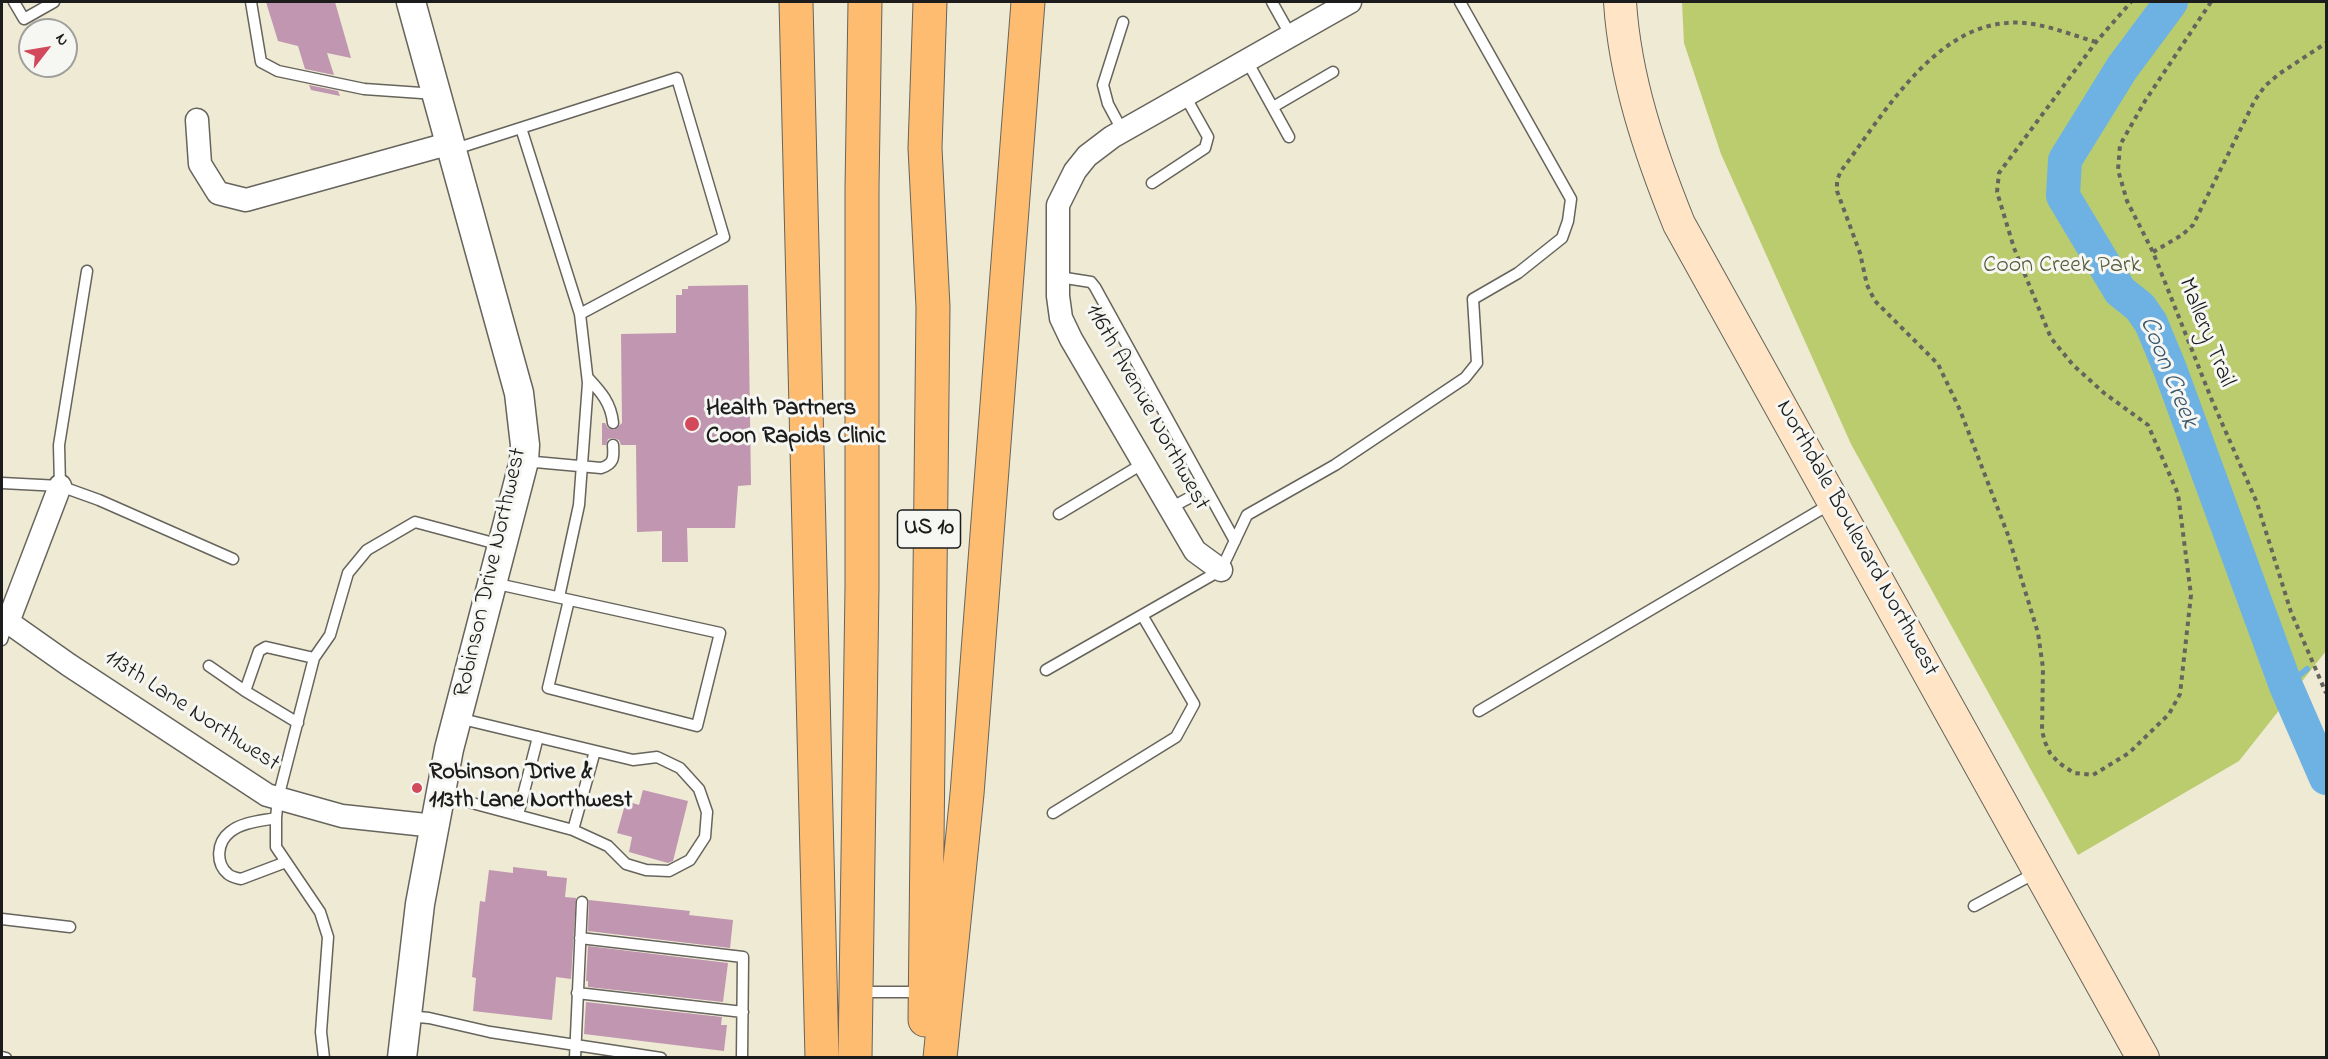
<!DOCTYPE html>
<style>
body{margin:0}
#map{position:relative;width:2328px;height:1059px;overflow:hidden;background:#eeead4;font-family:"Indie Flower",sans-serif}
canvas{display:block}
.frame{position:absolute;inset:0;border:3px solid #1c1c1c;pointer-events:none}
.north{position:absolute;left:18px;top:18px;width:60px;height:60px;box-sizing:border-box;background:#f6f6f2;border:2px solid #9f9f9c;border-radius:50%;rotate:59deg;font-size:16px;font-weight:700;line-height:24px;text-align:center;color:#1c1c1c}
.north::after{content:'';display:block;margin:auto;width:21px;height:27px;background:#d1495b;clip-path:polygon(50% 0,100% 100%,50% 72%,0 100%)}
</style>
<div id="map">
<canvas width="2328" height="1059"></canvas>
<div class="frame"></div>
<div class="north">N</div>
</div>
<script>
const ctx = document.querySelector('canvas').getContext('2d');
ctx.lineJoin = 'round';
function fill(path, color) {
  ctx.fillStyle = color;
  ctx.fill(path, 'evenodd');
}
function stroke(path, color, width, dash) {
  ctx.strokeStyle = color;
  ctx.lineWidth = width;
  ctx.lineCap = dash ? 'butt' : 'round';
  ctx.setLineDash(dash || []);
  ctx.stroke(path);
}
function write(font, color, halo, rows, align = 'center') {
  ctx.font = font + ' "Indie Flower",sans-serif';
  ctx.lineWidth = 6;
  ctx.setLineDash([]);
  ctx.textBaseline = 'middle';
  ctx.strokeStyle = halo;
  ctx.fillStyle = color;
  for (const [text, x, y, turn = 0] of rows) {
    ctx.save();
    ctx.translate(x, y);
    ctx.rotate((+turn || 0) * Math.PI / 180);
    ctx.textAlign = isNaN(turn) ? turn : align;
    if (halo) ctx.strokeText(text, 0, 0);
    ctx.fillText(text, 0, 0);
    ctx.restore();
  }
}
const green = new Path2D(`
 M1682 2H2326V651L2239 761 2078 855 1851 444 1721 154 1684 43Z`);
const stream = new Path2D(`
 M2286 686 2307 669`);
const river = new Path2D(`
 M2171 2 2122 68 2065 160 2063 196 2120 291 2140 307 2151 323 2170 369 2286 686 2326 778`);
const building = new Path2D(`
 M266 2H335L351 58 327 53 334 75 305 69 298 46 278 41Z
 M309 85 338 91 340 96 311 90Z
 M748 285 751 485 738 486 735 528H687L688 562H662V531L637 532 636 445H621L619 440 613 438 608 439 606 445H602V423H605L608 428 614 430 622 423 621 334 676 333V295H682V289H688V286Z
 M643 790 688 801 673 861 668 863 629 852 632 837 617 833 626 801 639 805Z
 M513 867 547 871V876L567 878 565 897 576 898 571 979 556 977 552 1020 473 1011 476 978 472 977 480 901 485 902 489 870 513 873Z
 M589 900 690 911 689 915 733 920 730 948 588 931Z
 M588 946 728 963 723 1002 588 987V981H586Z
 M586 1002 722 1017 721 1025H727L724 1051 584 1034Z`);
const path = new Path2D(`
 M2211 2 2145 101 2120 145 2118 170 2127 201 2153 252 2211 398 2257 503 2291 612 2326 693
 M2096 42C2068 34 2037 20 2007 23 1932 28 1881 118 1841 171L1837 180V191L1860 253 1867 285 1875 301 1938 364 1960 410 2008 535 2038 633 2043 668 2042 731 2045 742 2050 753 2059 763 2074 773 2093 775 2129 753 2169 714 2180 694 2191 595 2178 494 2148 425 2104 393 2073 365 2051 338 2014 248 1997 192 1999 173 2096 42 2131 2
 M2153 252 2182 235 2193 225 2255 100 2265 86 2279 74 2326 43`);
const service = new Path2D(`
 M14 2 24 19 54 2
 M251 2 261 62 278 71 364 89 436 94
 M1272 2 1291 36
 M1247 61 1289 137
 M1273 107 1333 72
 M521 128 580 314
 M1122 130 1108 104 1103 85 1123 22
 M452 150 677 78 724 237 580 314 588 383 579 505 559 597
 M1152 183 1205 148 1208 137 1185 96
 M1059 277 1091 282 1095 287 1235 541
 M588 378C601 392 611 403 613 423
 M524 461 601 468C614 464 614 458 613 445
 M2 483 60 486 99 500 233 559
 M60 486 59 445 87 271
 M1170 508 1206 489
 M1059 514 1144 463
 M493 583 720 633 697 726 548 688 569 600
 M2 640 8 622
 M209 666 245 691
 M1046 670 1221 570 1247 515 1335 465 1465 378 1477 363 1473 299 1518 273 1562 238 1568 221 1571 199 1460 2
 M1479 711 1832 503
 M298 723 245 691 259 651 266 647 314 658
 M442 795 573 830 608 846 626 864 646 870 669 871 690 860 705 837 707 812 699 789 680 768 657 757 633 760 458 718
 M1053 813 1176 737 1194 704 1142 615
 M518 815 538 737
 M276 818C261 821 242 822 230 832 217 842 215 863 228 874 231 877 237 878 241 879L286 862
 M573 830 595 751
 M1974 906 2037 872
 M2 919 70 927
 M580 938 743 957 742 1058
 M859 992H922
 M577 993 743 1012
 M407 1016 429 1018 490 1032 661 1058
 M2 1057 6 1058
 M324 1058 321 1032 328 937 320 912 276 847V818L278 798 314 658 330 635 348 573 367 550 415 522 501 545
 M575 1058 582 902`);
const minor = new Path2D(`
 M197 120 200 164 218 193 246 200 451 143
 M1221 570 1195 551 1071 339 1061 318 1058 296V205L1075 171 1087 156 1112 137 1350 2
 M2 621 8 622 69 665 267 795 342 816 435 826
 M8 622 60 486`);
const tertiary = new Path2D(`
 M402 1058 420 904 449 749 524 461 525 445 519 393 411 2`);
const secondary = new Path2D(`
 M1620 2C1625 79 1650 152 1679 224L2143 1058`);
const motorway = new Path2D(`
 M796 2 822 1058
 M925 1020 933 307 925 148 930 2
 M855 1058 862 587V188L865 2
 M940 1058 967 794 1028 2`);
const markers = [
 [692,424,8,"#d1495b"],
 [417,788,6,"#d1495b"]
];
const shields = [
 [929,529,63]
];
const shieldNames = [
 ["US 10",929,529]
];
const parkNames = [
 ["Coon Creek Park",2062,267]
];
const streetNames = [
 ["Mallery Trail",2205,333,68],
 ["116th Avenue Northwest",1146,408,61],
 ["Northdale Boulevard Northwest",1856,539,61],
 ["Robinson Drive Northwest",492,573,-77],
 ["113th Lane Northwest",191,712,33]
];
const poiNames = [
 ["Health Partners",706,410],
 ["Coon Rapids Clinic",706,438],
 ["Robinson Drive &",429,774],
 ["113th Lane Northwest",429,802]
];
const waterNames = [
 ["Coon Creek",2167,373,68]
];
fill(green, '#bbcc6e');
stroke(stream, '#6db2e3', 6);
stroke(river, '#6db2e3', 34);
fill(building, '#c096b1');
stroke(service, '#66645c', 13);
stroke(minor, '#66645c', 25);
stroke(tertiary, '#66645c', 31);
stroke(secondary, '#66645c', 34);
stroke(motorway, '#66645c', 35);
stroke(path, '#66645c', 4, [4.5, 4.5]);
stroke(service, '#fff', 10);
stroke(minor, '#fff', 22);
stroke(tertiary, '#fff', 28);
stroke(secondary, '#ffe4c6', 32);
stroke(motorway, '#febc70', 33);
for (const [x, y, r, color] of markers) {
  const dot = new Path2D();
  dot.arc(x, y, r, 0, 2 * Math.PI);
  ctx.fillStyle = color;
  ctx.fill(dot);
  stroke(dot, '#f6f6f2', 2);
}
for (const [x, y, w] of shields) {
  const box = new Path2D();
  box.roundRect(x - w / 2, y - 19, w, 38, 4.5);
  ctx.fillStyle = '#f6f6f2';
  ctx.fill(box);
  stroke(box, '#1c1c1c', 1.5);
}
write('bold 22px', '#1c1c1c', null, shieldNames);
write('24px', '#545a39', '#f6f6f2', parkNames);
write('24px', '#1c1c1c', '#f6f6f2', streetNames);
write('bold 24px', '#1c1c1c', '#f6f6f2', poiNames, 'left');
write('italic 26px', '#3c586c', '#f6f6f2', waterNames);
</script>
